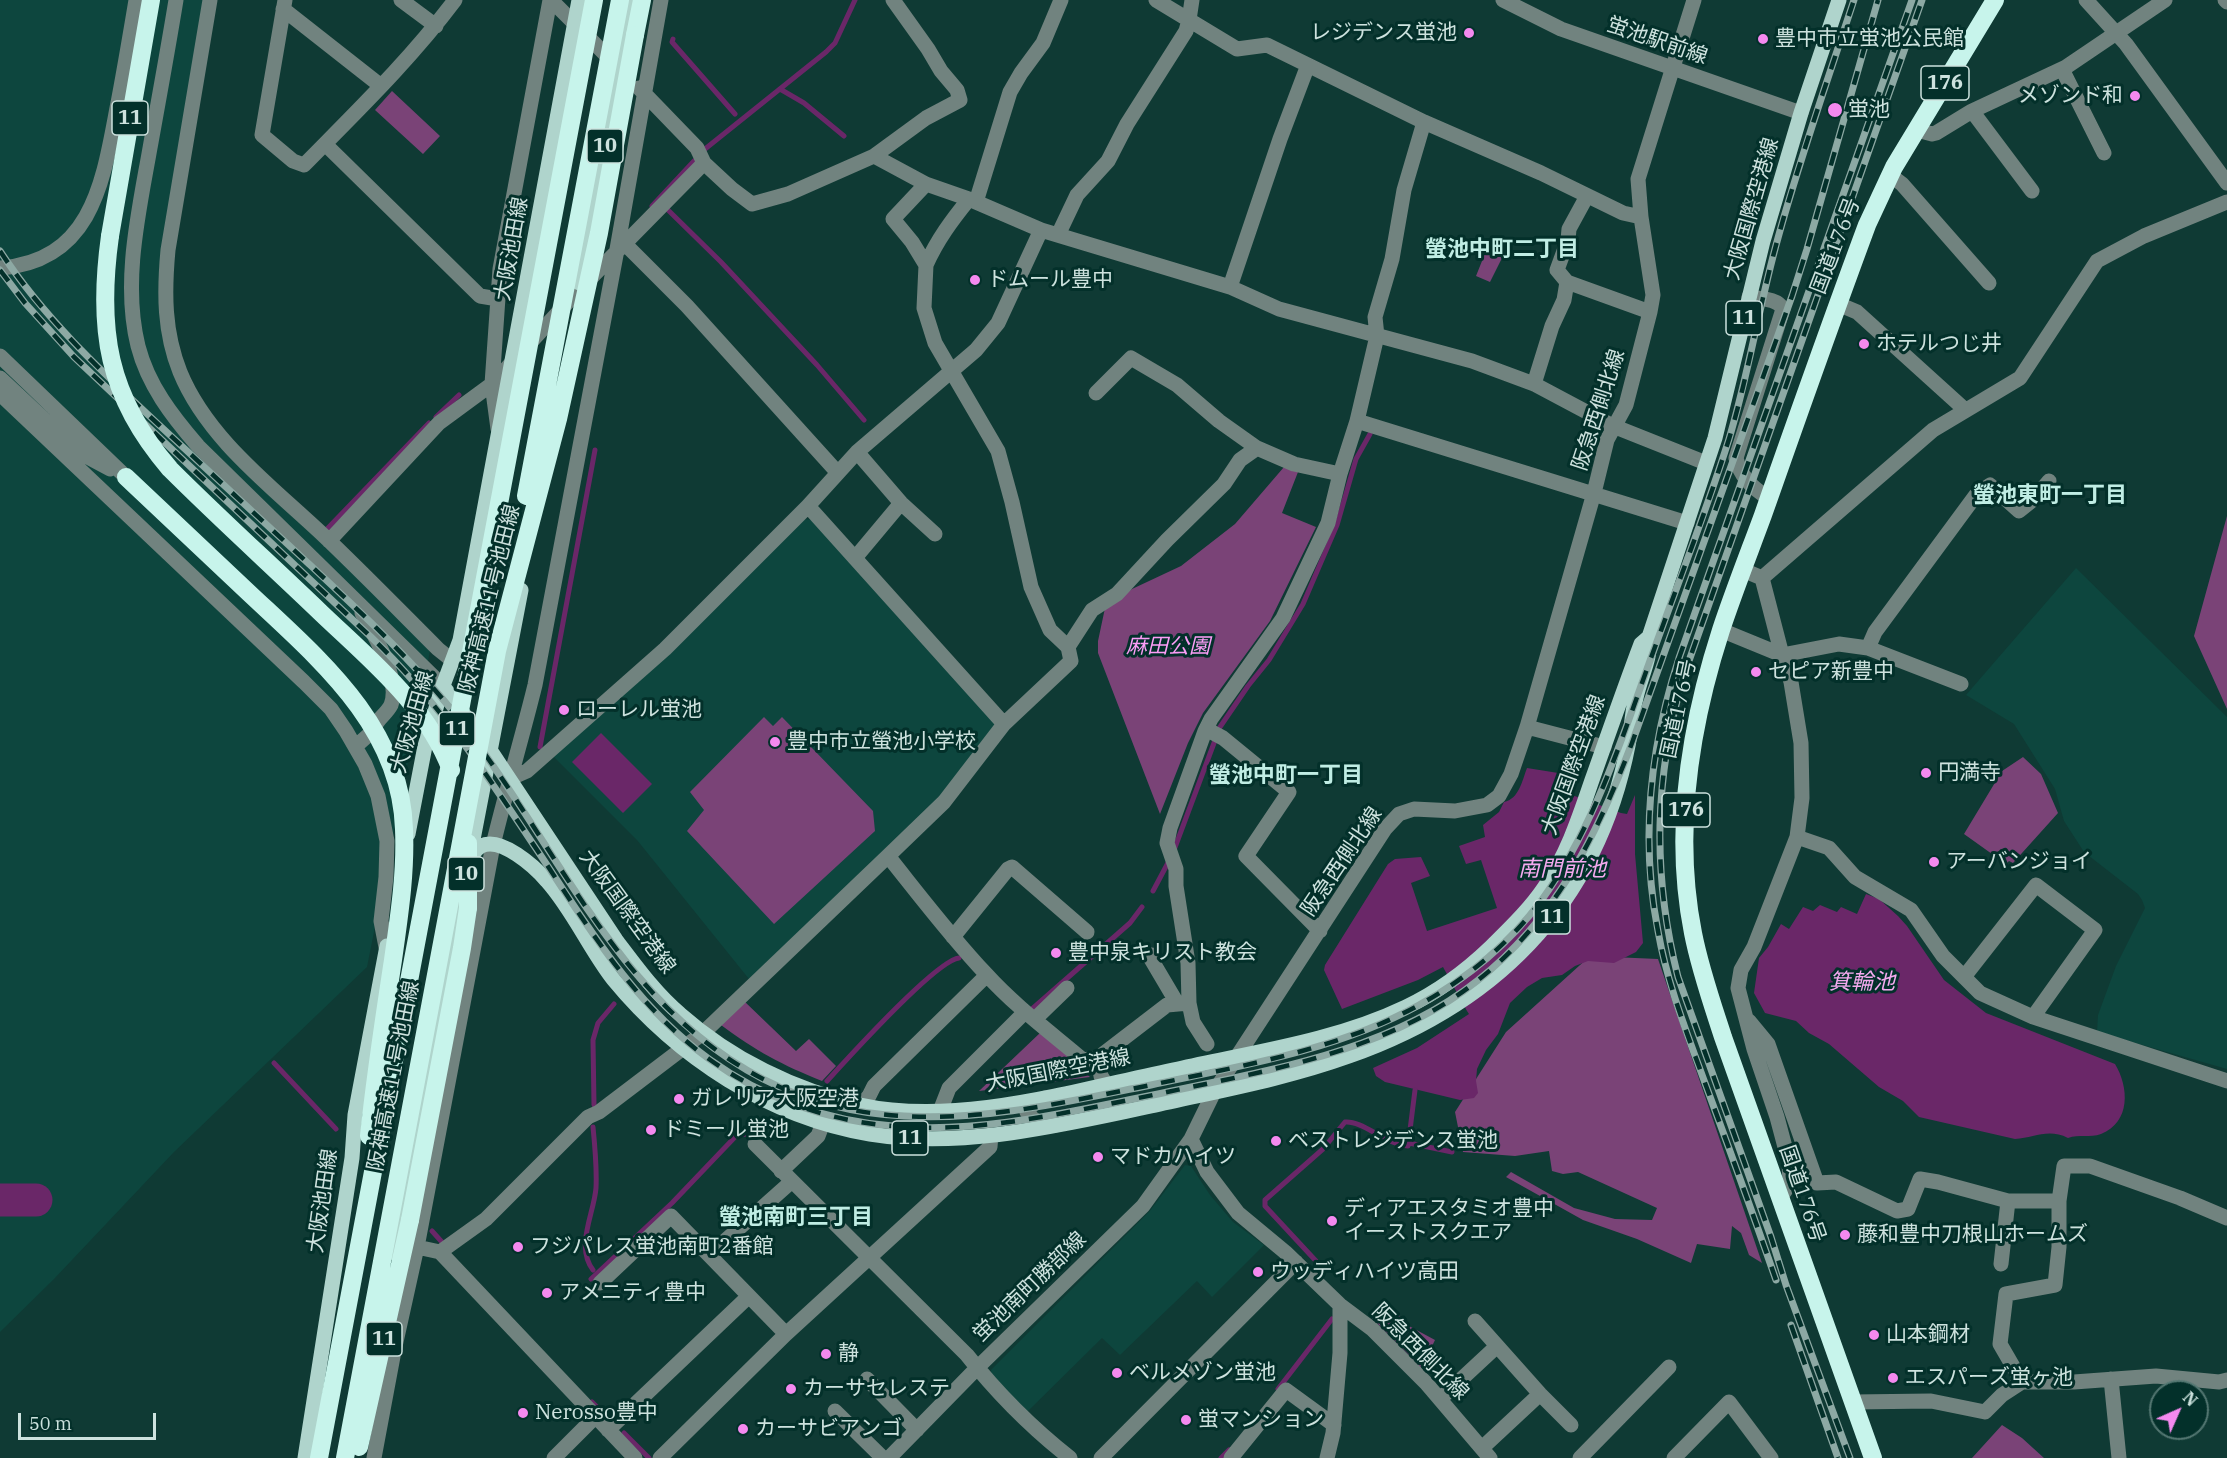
<!DOCTYPE html>
<meta charset="utf-8">
<style>
body{margin:0}
#map{position:relative;width:2227px;height:1458px;overflow:hidden;background:#0f3a34;font-family:"IBM Plex Serif",serif}
canvas{display:block}
.north{position:absolute;left:2149px;top:1380px;width:60px;height:60px;box-sizing:border-box;background:#03302a;border:2px solid #547772;border-radius:50%;rotate:45deg;font-size:16px;font-weight:700;line-height:24px;text-align:center;color:#cde2de}
.north::after{content:'';display:block;margin:auto;width:21px;height:27px;background:#f489ef;clip-path:polygon(50% 0,100% 100%,50% 72%,0 100%)}
.scale{position:absolute;left:18px;top:1413px;width:138px;height:27px;box-sizing:border-box;border:3px solid #cde2de;border-top:0;padding-left:8px;font-size:18px;line-height:21px;white-space:nowrap;color:#cde2de;-webkit-text-stroke:4px #03302a;paint-order:stroke}
</style>
<div id="map">
<canvas width="2227" height="1458"></canvas>
<div class="north">N</div>
<div class="scale">50 m</div>
</div>
<script>
const ctx = document.querySelector('canvas').getContext('2d');
ctx.lineJoin = 'round';
function fill(path, color) {
  ctx.fillStyle = color;
  ctx.fill(path, 'evenodd');
}
function stroke(path, color, width, dash) {
  ctx.strokeStyle = color;
  ctx.lineWidth = width;
  ctx.lineCap = dash ? 'butt' : 'round';
  ctx.setLineDash(dash || []);
  ctx.stroke(path);
}
function write(font, color, halo, rows, align = 'center') {
  ctx.font = font + ' "IBM Plex Serif","Noto Sans JP",serif';
  ctx.lineWidth = 6;
  ctx.setLineDash([]);
  ctx.textBaseline = 'middle';
  ctx.strokeStyle = halo;
  ctx.fillStyle = color;
  for (const [text, x, y, turn = 0] of rows) {
    ctx.save();
    ctx.translate(x, y);
    ctx.rotate((+turn || 0) * Math.PI / 180);
    ctx.textAlign = isNaN(turn) ? turn : align;
    if (halo) ctx.strokeText(text, 0, 0);
    ctx.fillText(text, 0, 0);
    ctx.restore();
  }
}
const built = new Path2D(`
 M0 0H206L164 246 179 383 431 646 367 967 174 1152 54 1279 0 1332Z
 M803 519 813 520 994 722V729L940 797 749 979 637 840 551 754Z
 M2076 568 2227 717V1069L2097 1032 2098 1015 2116 966 2145 908 2142 900 2138 894 2084 852 2064 821 2055 789 2014 724 1966 695Z
 M1185 1165 1191 1166 1210 1195 1233 1222 1264 1245 1212 1297 1197 1281 1120 1355 1102 1338 1026 1413 992 1380 991 1370 1149 1212Z`);
const green = new Path2D(`
 M392 91 440 136 423 154 375 110Z
 M1502 239 1510 242 1490 282 1476 276 1486 251 1494 254Z
 M1284 467 1298 472 1282 513 1316 527 1270 621 1203 713 1188 743 1160 814 1098 653V641L1105 608 1132 589 1181 566 1235 524Z
 M2227 516V709L2194 636Z
 M764 717 773 726 782 717 873 811 875 831 774 924 687 831 704 810 690 792Z
 M2023 757 2041 774 2058 813 2013 863 2009 861 2006 864 1964 834 2002 771Z
 M1590 956 1658 959 1762 1263 1749 1255 1741 1233 1732 1226 1730 1249 1697 1244 1691 1263 1637 1239 1583 1220 1506 1177 1511 1172 1574 1208 1615 1219 1652 1220 1657 1208 1578 1172 1563 1174 1552 1171 1549 1151 1515 1156 1463 1152 1455 1112 1506 1032Z
 M744 1001 796 1051 809 1039 836 1066 822 1081C782 1065 756 1051 721 1025Z
 M1041 1032 1090 1077 979 1091Z
 M1385 1300 1409 1326 1435 1340 1421 1369 1414 1360 1370 1316Z
 M2002 1425 2022 1438 2044 1458H1972Z`);
const water = new Path2D(`
 M601 733 652 784 623 813 572 762Z
 M1527 768 1577 776 1572 795 1621 813 1627 814 1635 795V854L1643 943 1636 952 1614 963 1588 961 1575 966 1562 975 1542 978 1527 987 1510 1003 1498 1034 1486 1050 1477 1069 1476 1081 1478 1093 1474 1098 1460 1100 1385 1082 1376 1076 1373 1068 1417 1048 1469 1014 1467 1011 1443 967 1418 980 1342 1009 1324 970 1325 965 1388 864 1395 859 1421 857 1430 876 1411 883 1427 931 1497 908 1481 860 1466 864 1459 846 1485 837 1483 825 1499 812 1504 802C1519 799 1522 781 1527 768Z
 M1866 894 1879 899 1898 916 1907 926 1944 980 1986 1013 2115 1064C2129 1087 2131 1122 2101 1134 2090 1138 2079 1134 2068 1138 2048 1128 2034 1138 2015 1139L1919 1117 1903 1101 1879 1087 1829 1044 1809 1033 1796 1021 1765 1013 1754 993 1759 958 1768 947 1781 924 1789 929 1803 907 1813 911 1820 905 1837 912 1841 907 1857 914Z`);
const stream = new Path2D(`
 M673 39 672 42 735 114
 M780 89 804 103 844 136
 M705 149 826 52 835 43 855 0
 M652 206 694 161
 M668 210 721 262 817 365 864 420
 M436 417 459 395
 M327 529 429 423
 M540 747 595 450
 M1174 850 1220 727 1248 686 1269 660 1303 604 1337 525 1356 459 1370 434
 M1153 891 1170 859
 M1032 1009 1130 923 1142 907
 M274 1063 336 1129
 M827 1081C847 1059 936 961 959 958
 M594 1105 593 1040 598 1023 614 1004
 M593 1127C595 1147 597 1168 596 1188 594 1214 575 1246 593 1270
 M1409 1143 1452 1152
 M432 1231 441 1241
 M1316 1261 1265 1206V1200L1323 1149 1345 1122C1362 1120 1387 1145 1408 1146L1415 1090
 M591 1279 672 1203 735 1137 743 1134 763 1137
 M1278 1389 1332 1319
 M592 1402 606 1416
 M624 1433 649 1458
 M1221 1458 1229 1450`);
const river = new Path2D(`
 M0 1200H36`);
const minor = new Path2D(`
 M176 0C168 49 159 98 150 148 139 211 122 282 138 346 148 385 172 416 198 446L443 686
 M210 0 168 250C164 293 164 332 180 372 207 438 270 485 321 533 360 570 399 610 438 649L453 661
 M285 0 262 135 293 161 304 165C356 112 410 60 455 0
 M401 0 436 26
 M551 0 616 65
 M1192 0 1189 20 1237 49 1267 45 1424 122 1541 173 1623 213 1641 217
 M1503 0 1561 29 1801 113
 M2086 0 2126 44 2227 183
 M2225 0 2227 2
 M283 9 381 86
 M2062 69 2104 153
 M639 88 697 148 704 163 732 189 752 204 788 194 874 156 926 118 960 100 957 90 941 71 928 49 893 0
 M1972 111 2032 191
 M1917 130 1932 134 1936 133 1972 111 2066 67 2165 0
 M325 144 480 296 498 299
 M874 156 926 184 969 199 1041 230 1230 287 1279 309 1472 361 1534 384 1613 426 1706 463
 M1890 175 1902 184 1989 283
 M926 184 893 219 912 242 926 265 924 308 935 343 998 451 1012 502 1031 587 1050 630 1068 647
 M976 202 1010 92 1021 73 1043 43 1061 0
 M1058 235 1077 195 1108 161 1127 124 1186 31 1189 20 1156 0
 M626 245 687 306 838 473
 M926 265C937 240 952 220 969 199
 M0 268C92 261 103 182 117 108 124 72 130 36 136 0
 M1567 282 1557 270 1568 240 1569 229 1587 196
 M1230 287 1280 139 1308 65
 M1749 297C1760 299 1777 298 1783 309L1736 458C1740 476 1753 489 1769 498
 M1838 304 1857 312 1962 407
 M0 356 126 477
 M0 378 80 453 110 469
 M1534 384 1552 326 1564 300 1567 282 1650 312
 M1096 393 1131 358 1177 385 1219 421 1257 448
 M0 394 304 682 331 709 346 731 365 764 378 796 387 841 386 877 381 921 386 947
 M1357 421 1687 523
 M498 429 492 384 500 269 550 0
 M857 452 901 503 935 534
 M808 506 1004 724
 M329 541 439 423 492 384 578 291 704 163
 M855 558 901 503
 M1743 570 1762 578 1782 655 1791 682 1801 743 1802 798 1797 837 1754 947 1741 970 1738 988 1754 1049 1777 1117 1789 1162 1790 1184 1780 1198
 M1762 578 1933 430 2020 378 2097 261 2144 236 2227 202
 M1721 630 1782 655 1839 644 1868 648 1961 684
 M1868 648 1875 632 1976 495 1990 485 2019 511 2034 499 2049 481
 M1527 727 1604 747
 M1206 729 1223 738 1289 792 1246 856 1320 931
 M356 746 373 731C375 720 386 715 391 705 401 680 374 634 362 613
 M509 779 527 771 665 649 808 506 857 452 976 350 998 323 1041 230
 M1797 837 1829 848 1855 877 1911 910 1943 956 1980 993 2033 1017 2227 1081
 M888 856C920 896 951 937 986 974 1015 1006 1050 1032 1083 1060L1098 1058 1101 1076 1106 1084
 M953 937 1008 869 1012 867 1087 932
 M1152 955 1151 959 1177 1003
 M1964 977 2036 885 2095 930 2033 1017
 M1189 1003 1193 1022 1207 1044
 M1035 1019 1067 988
 M1749 1021 1768 1044 1817 1183 1836 1182 1897 1211 1908 1209 1920 1179 1938 1182 2008 1201H2059L2064 1166H2090L2180 1198 2227 1218
 M1098 1058 1167 1005 1189 1003 1188 963 1176 886V869L1167 843 1170 828 1205 731 1211 719 1283 618 1328 523 1340 474 1357 421 1377 336 1375 317 1392 259 1404 190 1424 122
 M1045 1098 1033 1104 1027 1112C1034 1123 1043 1124 1056 1125
 M861 1105 869 1096 874 1086 987 975
 M940 1111 949 1088 1025 1012
 M1191 1139 1207 1172 1238 1213 1285 1252 1340 1305 1372 1329 1426 1383 1490 1458
 M755 1144 967 1355C997 1393 1032 1428 1070 1458
 M781 1171 818 1136 823 1123
 M417 1247 440 1252 635 1458
 M440 1252 486 1219 588 1117 599 1112 703 1033 888 856 944 802 1004 724 1071 661 1068 647 1092 610 1117 594 1167 540 1224 484 1240 460 1257 448 1294 464 1340 474
 M709 1255 791 1182
 M2001 1264 2008 1201
 M600 1283 671 1216 786 1334
 M1475 1321 1540 1394 1571 1425
 M867 1379 917 1430
 M2111 1379 2119 1458
 M2022 1382 2000 1344 2006 1294 2055 1285 2059 1247V1201
 M1440 1399 1496 1347
 M1853 1402 1931 1401 1985 1412 2002 1395 2022 1382H2074L2156 1376 2219 1382 2227 1380
 M835 1411 883 1458
 M608 1430 749 1296
 M1482 1448 1540 1394
 M374 1458 394 1351 417 1247 493 845C506 791 522 738 535 685L616 255 661 0
 M554 1458 595 1417
 M660 1458 786 1334 990 1147 991 1135
 M889 1458 977 1368 1143 1206 1191 1139 1214 1092 1385 829 1399 814 1414 809 1455 811 1487 805 1499 796 1511 774 1527 727 1594 493 1607 440 1626 405 1650 312 1653 295 1641 217 1638 179 1694 0
 M1101 1458 1296 1262
 M1231 1458 1286 1390 1334 1425
 M1327 1458 1333 1433 1340 1353V1305
 M1580 1458 1669 1367
 M1674 1458 1729 1402 1771 1458`);
const major = new Path2D(`
 M579 283 632 0
 M443 686 490 750 616 940C635 965 655 993 680 1014 731 1059 794 1090 860 1105 960 1127 1079 1089 1178 1069 1254 1052 1335 1041 1406 1007 1438 992 1466 971 1491 947 1510 928 1529 910 1544 888 1567 855 1579 818 1592 780 1608 735 1624 689 1641 644L1649 637
 M408 834 425 746 441 691 460 640 579 0
 M470 855 521 590
 M469 866C471 858 474 850 481 846 501 836 535 867 547 881 573 910 589 948 613 979 678 1058 769 1117 870 1134 964 1149 1060 1125 1151 1106 1217 1091 1285 1079 1349 1056 1505 1001 1604 894 1631 729 1632 718 1633 708 1636 698 1640 678 1652 657 1649 637L1715 438 1763 241 1801 113 1839 0
 M394 1253 462 896
 M305 1458 352 1158 355 1115 387 946`);
const highway = new Path2D(`
 M635 35 642 0
 M110 236 151 0
 M410 1220 462 948 468 908
 M1873 1458 1723 1037C1712 1003 1700 969 1693 933 1673 832 1690 726 1721 630 1734 591 1749 553 1763 515 1797 418 1831 322 1867 225L1894 167 1995 0`);
const rail = new Path2D(`
 M0 251C43 317 101 371 158 424 209 471 259 518 309 564 367 618 424 671 471 735 561 854 623 1007 763 1079 806 1101 855 1114 904 1116 988 1121 1070 1101 1151 1085 1241 1066 1338 1050 1419 1005 1466 979 1509 944 1541 901 1596 825 1623 734 1655 647 1680 578 1707 509 1729 439 1749 373 1759 305 1778 238 1800 158 1828 79 1854 0
 M0 270 25 303 74 357 371 637C445 708 495 787 551 871 596 940 641 1010 709 1059 763 1098 827 1121 893 1126 980 1134 1068 1112 1153 1095 1264 1071 1386 1053 1477 981 1556 919 1597 835 1632 743L1792 296 1807 249 1878 0
 M1776 1280C1753 1214 1729 1148 1705 1083 1687 1033 1667 983 1658 931 1640 839 1650 747 1679 658L1912 0
 M1791 1325 1838 1458
 M1850 1458 1786 1285 1771 1237 1678 977C1652 874 1654 777 1684 675L1922 0`);
const highwayBridge = new Path2D(`
 M110 236C97 329 107 396 170 469 219 518 270 564 320 612 368 658 427 705 451 770
 M126 477C167 516 208 554 249 593 318 658 401 726 404 829 406 873 399 917 393 960 384 1019 375 1077 369 1136
 M526 496 620 0
 M468 908V843
 M359 1447 410 1220
 M319 1458 594 0
 M345 1458 497 651 558 419 599 233 635 35`);
const markers = [
 [1469,33,6,"#f489ef"],
 [1763,39,6,"#f489ef"],
 [2135,96,6,"#f489ef"],
 [1835,110,8,"#f489ef"],
 [975,280,6,"#f489ef"],
 [1864,344,6,"#f489ef"],
 [1756,672,6,"#f489ef"],
 [564,710,6,"#f489ef"],
 [775,742,6,"#f489ef"],
 [1926,773,6,"#f489ef"],
 [1934,862,6,"#f489ef"],
 [1056,953,6,"#f489ef"],
 [679,1099,6,"#f489ef"],
 [651,1130,6,"#f489ef"],
 [1276,1141,6,"#f489ef"],
 [1098,1157,6,"#f489ef"],
 [1332,1221,6,"#f489ef"],
 [1845,1235,6,"#f489ef"],
 [518,1247,6,"#f489ef"],
 [1258,1272,6,"#f489ef"],
 [547,1293,6,"#f489ef"],
 [1874,1335,6,"#f489ef"],
 [826,1354,6,"#f489ef"],
 [1117,1373,6,"#f489ef"],
 [1893,1378,6,"#f489ef"],
 [791,1389,6,"#f489ef"],
 [523,1413,6,"#f489ef"],
 [1186,1420,6,"#f489ef"],
 [743,1429,6,"#f489ef"]
];
const shields = [
 [1945,83,48],
 [130,118,36],
 [605,146,36],
 [1744,318,36],
 [457,729,36],
 [1686,810,48],
 [466,874,36],
 [1552,917,36],
 [910,1138,36],
 [384,1339,36]
];
const shieldNames = [
 ["176",1945,83],
 ["11",130,118],
 ["10",605,146],
 ["11",1744,318],
 ["11",457,729],
 ["176",1686,810],
 ["10",466,874],
 ["11",1552,917],
 ["11",910,1138],
 ["11",384,1339]
];
const poiNames = [
 ["レジデンス蛍池",1457,33,"right"],
 ["豊中市立蛍池公民館",1775,39],
 ["メゾンド和",2123,96,"right"],
 ["蛍池",1848,110],
 ["ドムール豊中",987,280],
 ["ホテルつじ井",1876,344],
 ["セピア新豊中",1768,672],
 ["ローレル蛍池",576,710],
 ["豊中市立螢池小学校",787,742],
 ["円満寺",1938,773],
 ["アーバンジョイ",1946,862],
 ["豊中泉キリスト教会",1068,953],
 ["ガレリア大阪空港",691,1099],
 ["ドミール蛍池",663,1130],
 ["ベストレジデンス蛍池",1288,1141],
 ["マドカハイツ",1110,1157],
 ["ディアエスタミオ豊中",1344,1209],
 ["イーストスクエア",1344,1233],
 ["藤和豊中刀根山ホームズ",1857,1235],
 ["フジパレス蛍池南町2番館",530,1247],
 ["ウッディハイツ高田",1270,1272],
 ["アメニティ豊中",559,1293],
 ["山本鋼材",1886,1335],
 ["静",838,1354],
 ["ベルメゾン蛍池",1129,1373],
 ["エスパーズ蛍ヶ池",1905,1378],
 ["カーサセレステ",803,1389],
 ["Nerosso豊中",535,1413],
 ["蛍マンション",1198,1420],
 ["カーサビアンゴ",755,1429]
];
const streetNames = [
 ["蛍池駅前線",1657,41,19],
 ["大阪国際空港線",1752,209,-74],
 ["国道176号",1836,246,-69],
 ["大阪池田線",512,249,-80],
 ["阪急西側北線",1599,410,-72],
 ["阪神高速11号池田線",490,599,-76],
 ["国道176号",1679,709,-78],
 ["大阪池田線",413,722,-74],
 ["大阪国際空港線",1574,765,-70],
 ["阪急西側北線",1342,862,-56],
 ["大阪国際空港線",627,912,54],
 ["大阪国際空港線",1058,1071,-11],
 ["阪神高速11号池田線",394,1076,-79],
 ["国道176号",1802,1194,71],
 ["大阪池田線",323,1201,-82],
 ["蛍池南町勝部線",1030,1287,-44],
 ["阪急西側北線",1420,1352,45]
];
const parkNames = [
 ["麻田公園",1168,647]
];
const neighbourhoodNames = [
 ["螢池中町二丁目",1502,250],
 ["螢池東町一丁目",2050,496],
 ["螢池中町一丁目",1286,776],
 ["螢池南町三丁目",796,1218]
];
const waterNames = [
 ["南門前池",1562,870],
 ["箕輪池",1862,983]
];
fill(built, '#0d463e');
fill(green, '#7a4377');
fill(water, '#6a2768');
stroke(stream, '#6a2768', 5);
stroke(river, '#6a2768', 33);
stroke(minor, '#71837f', 15);
stroke(major, '#afd4cc', 15);
stroke(highway, '#c7f4eb', 18);
stroke(rail, '#8da9a4', 7);
stroke(rail, '#03302a', 4.5, [14]);
stroke(highwayBridge, '#c7f4eb', 18);
for (const [x, y, r, color] of markers) {
  const dot = new Path2D();
  dot.arc(x, y, r, 0, 2 * Math.PI);
  ctx.fillStyle = color;
  ctx.fill(dot);
  stroke(dot, '#03302a', 2);
}
for (const [x, y, w] of shields) {
  const box = new Path2D();
  box.roundRect(x - w / 2, y - 17, w, 34, 4.5);
  ctx.fillStyle = '#03302a';
  ctx.fill(box);
  stroke(box, '#cde2de', 1.5);
}
write('bold 20px', '#cde2de', null, shieldNames);
write('21px', '#cde2de', '#03302a', poiNames, 'left');
write('21px', '#cde2de', '#03302a', streetNames);
write('italic 21px', '#fb9df6', '#03302a', parkNames);
write('bold 22px', '#c0ede4', '#03302a', neighbourhoodNames);
write('italic 22px', '#f5aaf0', '#03302a', waterNames);
</script>
